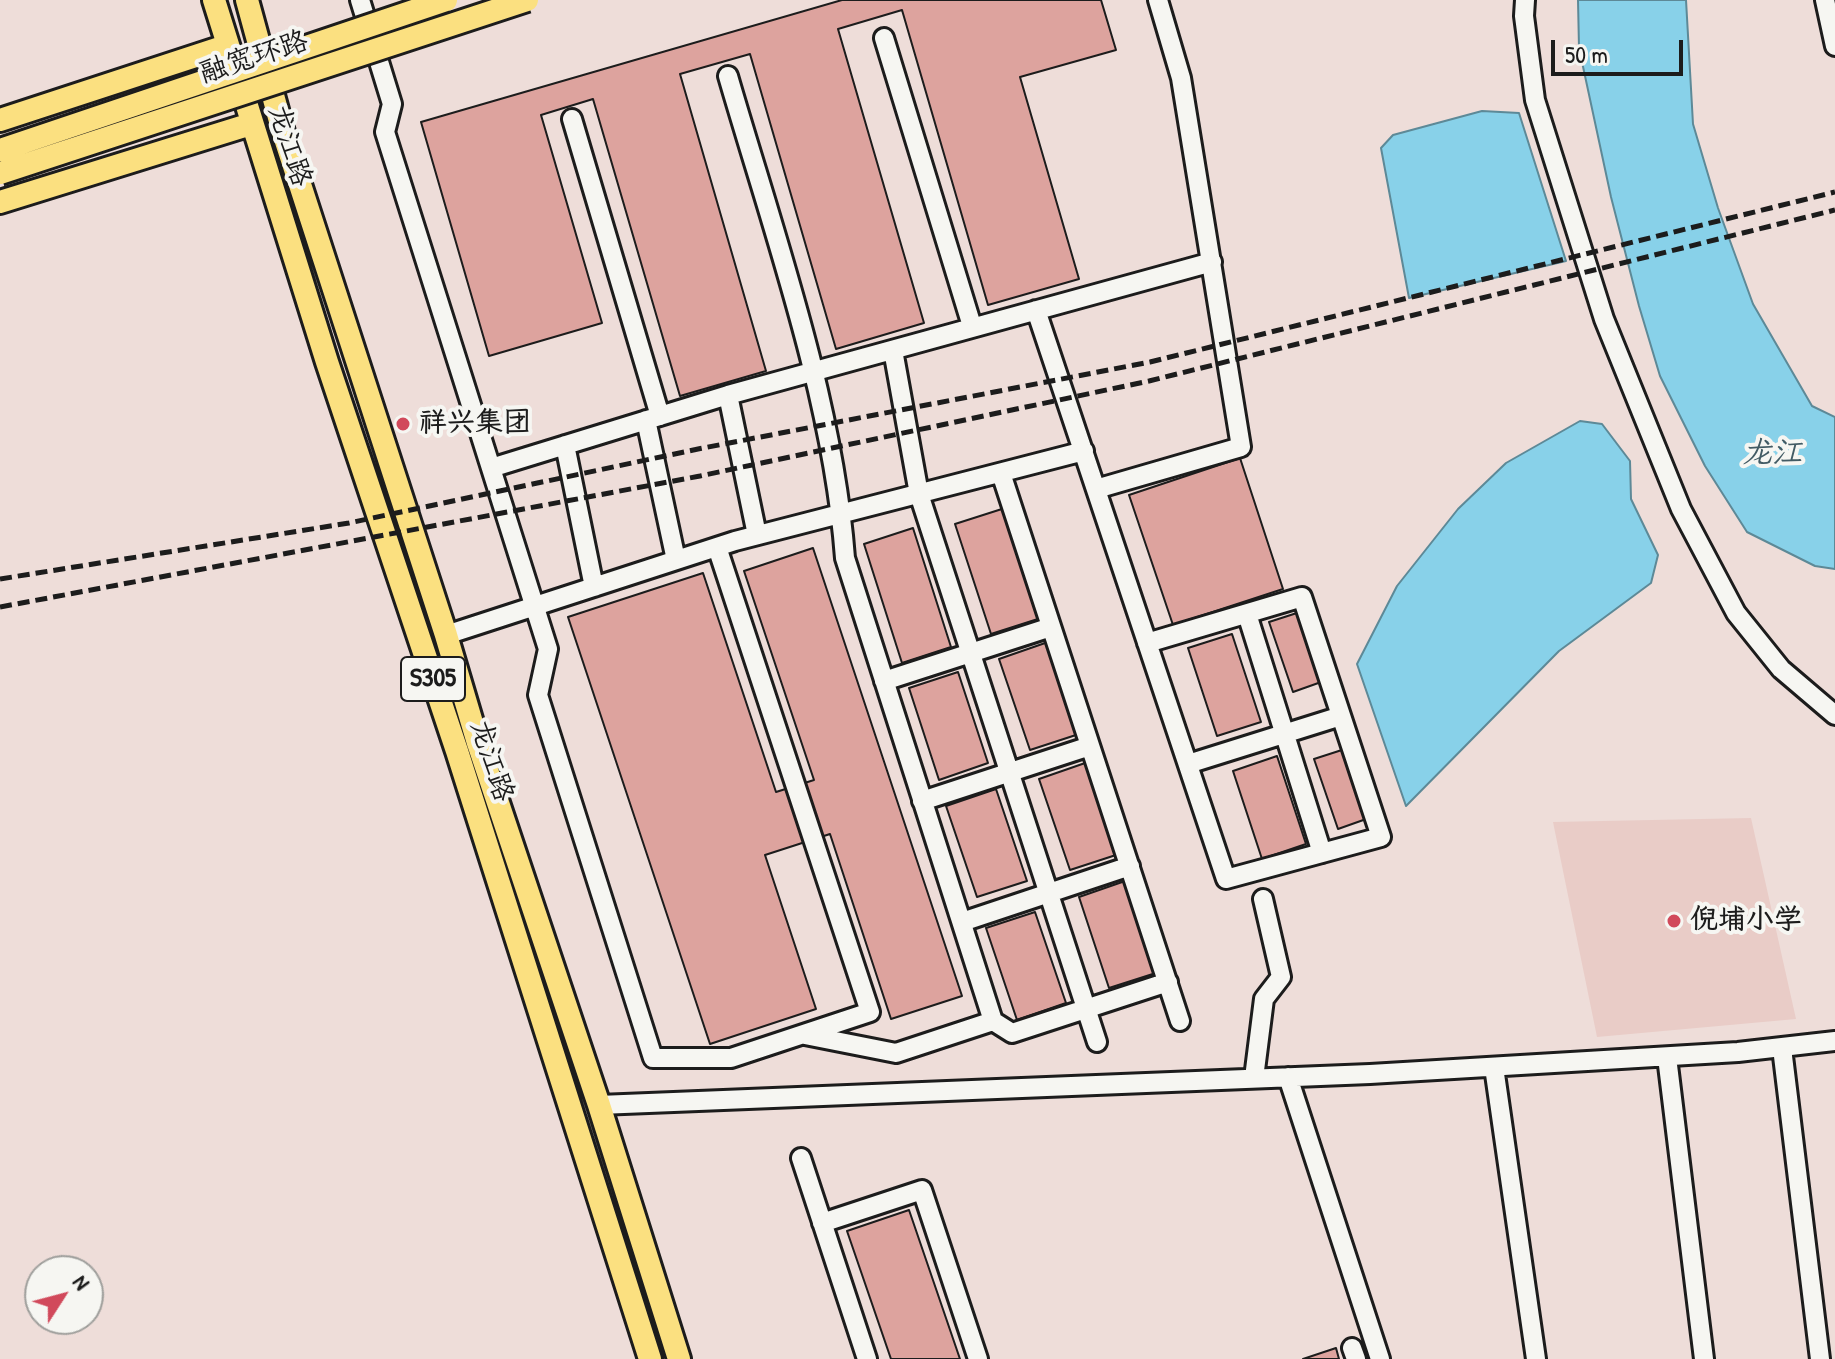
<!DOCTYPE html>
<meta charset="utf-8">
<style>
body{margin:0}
#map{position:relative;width:1835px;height:1359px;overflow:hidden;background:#eeddd9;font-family:"Patrick Hand",sans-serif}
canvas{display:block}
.north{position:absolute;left:24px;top:1255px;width:80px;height:80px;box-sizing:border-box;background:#f6f6f2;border:2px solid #9f9f9c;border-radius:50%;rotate:54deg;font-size:22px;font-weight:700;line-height:32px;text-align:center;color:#1c1c1c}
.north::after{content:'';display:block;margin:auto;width:28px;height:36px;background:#d1495b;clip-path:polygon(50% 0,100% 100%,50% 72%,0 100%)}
.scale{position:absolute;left:1551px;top:40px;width:132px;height:36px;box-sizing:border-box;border:4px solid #1c1c1c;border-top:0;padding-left:10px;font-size:24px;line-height:28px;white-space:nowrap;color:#1c1c1c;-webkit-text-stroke:6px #f6f6f2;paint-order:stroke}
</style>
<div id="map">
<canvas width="1835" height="1359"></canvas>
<div class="north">N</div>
<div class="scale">50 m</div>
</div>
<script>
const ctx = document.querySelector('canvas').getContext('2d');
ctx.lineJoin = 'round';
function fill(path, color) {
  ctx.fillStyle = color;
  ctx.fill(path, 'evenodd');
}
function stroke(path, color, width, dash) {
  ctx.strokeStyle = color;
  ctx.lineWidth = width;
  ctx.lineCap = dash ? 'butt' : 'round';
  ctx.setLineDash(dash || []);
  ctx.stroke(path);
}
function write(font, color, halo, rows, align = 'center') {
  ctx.font = font + ' "Patrick Hand","LXGW WenKai TC",sans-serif';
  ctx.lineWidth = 8;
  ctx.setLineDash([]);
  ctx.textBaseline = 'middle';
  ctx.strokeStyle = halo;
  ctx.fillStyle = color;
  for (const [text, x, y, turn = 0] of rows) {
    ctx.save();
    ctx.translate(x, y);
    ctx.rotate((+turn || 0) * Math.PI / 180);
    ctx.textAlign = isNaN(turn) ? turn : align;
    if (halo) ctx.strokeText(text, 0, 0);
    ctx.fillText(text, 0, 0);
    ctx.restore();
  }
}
const built = new Path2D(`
 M1751 818 1796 1019 1597 1037 1553 822Z`);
const water = new Path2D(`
 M1578 0H1686L1693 124 1718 208 1753 304 1812 406 1835 417V569L1815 566 1747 532 1705 466 1660 376 1639 306 1611 197 1579 48Z
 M1482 111 1519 113 1566 261 1409 298 1381 148 1393 135Z
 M1580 421 1602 424 1630 461 1631 499 1658 555 1651 583 1559 651 1406 806 1357 664 1397 586 1458 509 1506 463Z`);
const building = new Path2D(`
 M842 0H1101L1116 50 1020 77 1079 279 988 305 902 10 838 29 924 323 836 349 750 54 680 74 766 371 680 396 593 99 541 115 602 323 489 356 421 122Z
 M1240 458 1283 589 1173 625 1129 495Z
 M1005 508 1041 618 991 634 955 524Z
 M913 528 951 647 902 663 864 544Z
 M813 548 962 996 891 1019 830 834 765 855 816 1009 710 1044 568 617 703 573 776 792 814 780 744 571Z
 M1300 612 1324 681 1293 692 1269 622Z
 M1232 634 1261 722 1217 736 1188 648Z
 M1048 642 1079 734 1030 750 999 659Z
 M958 672 988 763 939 780 909 688Z
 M1345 749 1369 818 1338 829 1314 759Z
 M1277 756 1306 844 1262 859 1233 771Z
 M1088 762 1119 854 1070 870 1039 779Z
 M996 789 1027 881 977 897 946 806Z
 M1128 880 1159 972 1109 988 1079 897Z
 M1035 912 1066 1003 1017 1020 986 928Z
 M909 1210 960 1359H891L847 1231Z
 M1336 1348 1339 1359H1303Z`);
const minor = new Path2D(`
 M360 0 392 104 385 132 548 649 538 695 653 1058H731L870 1012 717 547
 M1525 0 1524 16 1535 100 1604 319 1681 509 1736 613 1781 669 1835 715
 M1825 0 1835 46
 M884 38 972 326
 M728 76C773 231 833 398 845 558L993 1021
 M572 119 660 416
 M1036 310 1226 879 1381 837 1302 597 1147 643
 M893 350 919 494 1097 1042
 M728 395 757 535
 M646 420 676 560
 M565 445 594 587
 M491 468 728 395 1212 262
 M1001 473 1180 1021
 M1096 489 1241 447 1181 78 1158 0
 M1247 614 1322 853
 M446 635 735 541 1084 451
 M884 681 1051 627
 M1188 764 1341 716
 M922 801 1090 746
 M962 922 1130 866
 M805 1035 896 1053 993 1021 1012 1033 1168 982
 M1782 1048 1820 1359
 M1667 1057 1704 1359
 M1494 1067 1536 1359
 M1288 1077 1380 1359
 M1254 1078 1264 999 1281 977 1263 899
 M599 1105 1370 1074 1738 1052 1835 1041
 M801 1158 867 1359
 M822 1223 922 1190 978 1359
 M1352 1348 1356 1359`);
const major = new Path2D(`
 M214 0 327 362 457 751 650 1359
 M247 0 283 132 446 635 478 743 599 1105 679 1359
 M0 120 226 46
 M0 202 251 124`);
const rail = new Path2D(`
 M0 579 349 523 698 449 1150 362 1835 192
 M0 607 700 476 1149 381 1835 210`);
const majorBridge = new Path2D(`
 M0 150 446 0
 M0 173 527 0`);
const markers = [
 [403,424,8,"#d1495b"],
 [1674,921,8,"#d1495b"]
];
const shields = [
 [433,679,64]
];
const shieldNames = [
 ["S305",433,679]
];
const streetNames = [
 ["融宽环路",254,58,-18],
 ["龙江路",289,146,72],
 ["龙江路",491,761,72]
];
const poiNames = [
 ["祥兴集团",419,424],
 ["倪埔小学",1690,921]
];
const waterNames = [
 ["龙江",1772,454]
];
fill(built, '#e9ccc7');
fill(water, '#88d1e9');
stroke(water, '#5d8997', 2);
fill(building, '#dda39e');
stroke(building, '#1c1c1c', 2);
stroke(minor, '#1c1c1c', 24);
stroke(major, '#1c1c1c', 28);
stroke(minor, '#f6f6f2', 18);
stroke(major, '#fbe080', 22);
stroke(rail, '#1c1c1c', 5, [12, 6]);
stroke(majorBridge, '#1c1c1c', 28, []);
stroke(majorBridge, '#fbe080', 22);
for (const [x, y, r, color] of markers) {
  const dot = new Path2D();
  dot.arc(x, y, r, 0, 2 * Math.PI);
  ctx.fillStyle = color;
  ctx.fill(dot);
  stroke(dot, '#f6f6f2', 3);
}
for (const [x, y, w] of shields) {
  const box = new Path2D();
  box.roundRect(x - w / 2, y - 22, w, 44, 6);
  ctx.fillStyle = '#f6f6f2';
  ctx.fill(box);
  stroke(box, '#1c1c1c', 2);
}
write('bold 26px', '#1c1c1c', null, shieldNames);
write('28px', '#1c1c1c', '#f6f6f2', streetNames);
write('bold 28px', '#1c1c1c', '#f6f6f2', poiNames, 'left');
write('italic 30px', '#425b64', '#f6f6f2', waterNames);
</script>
